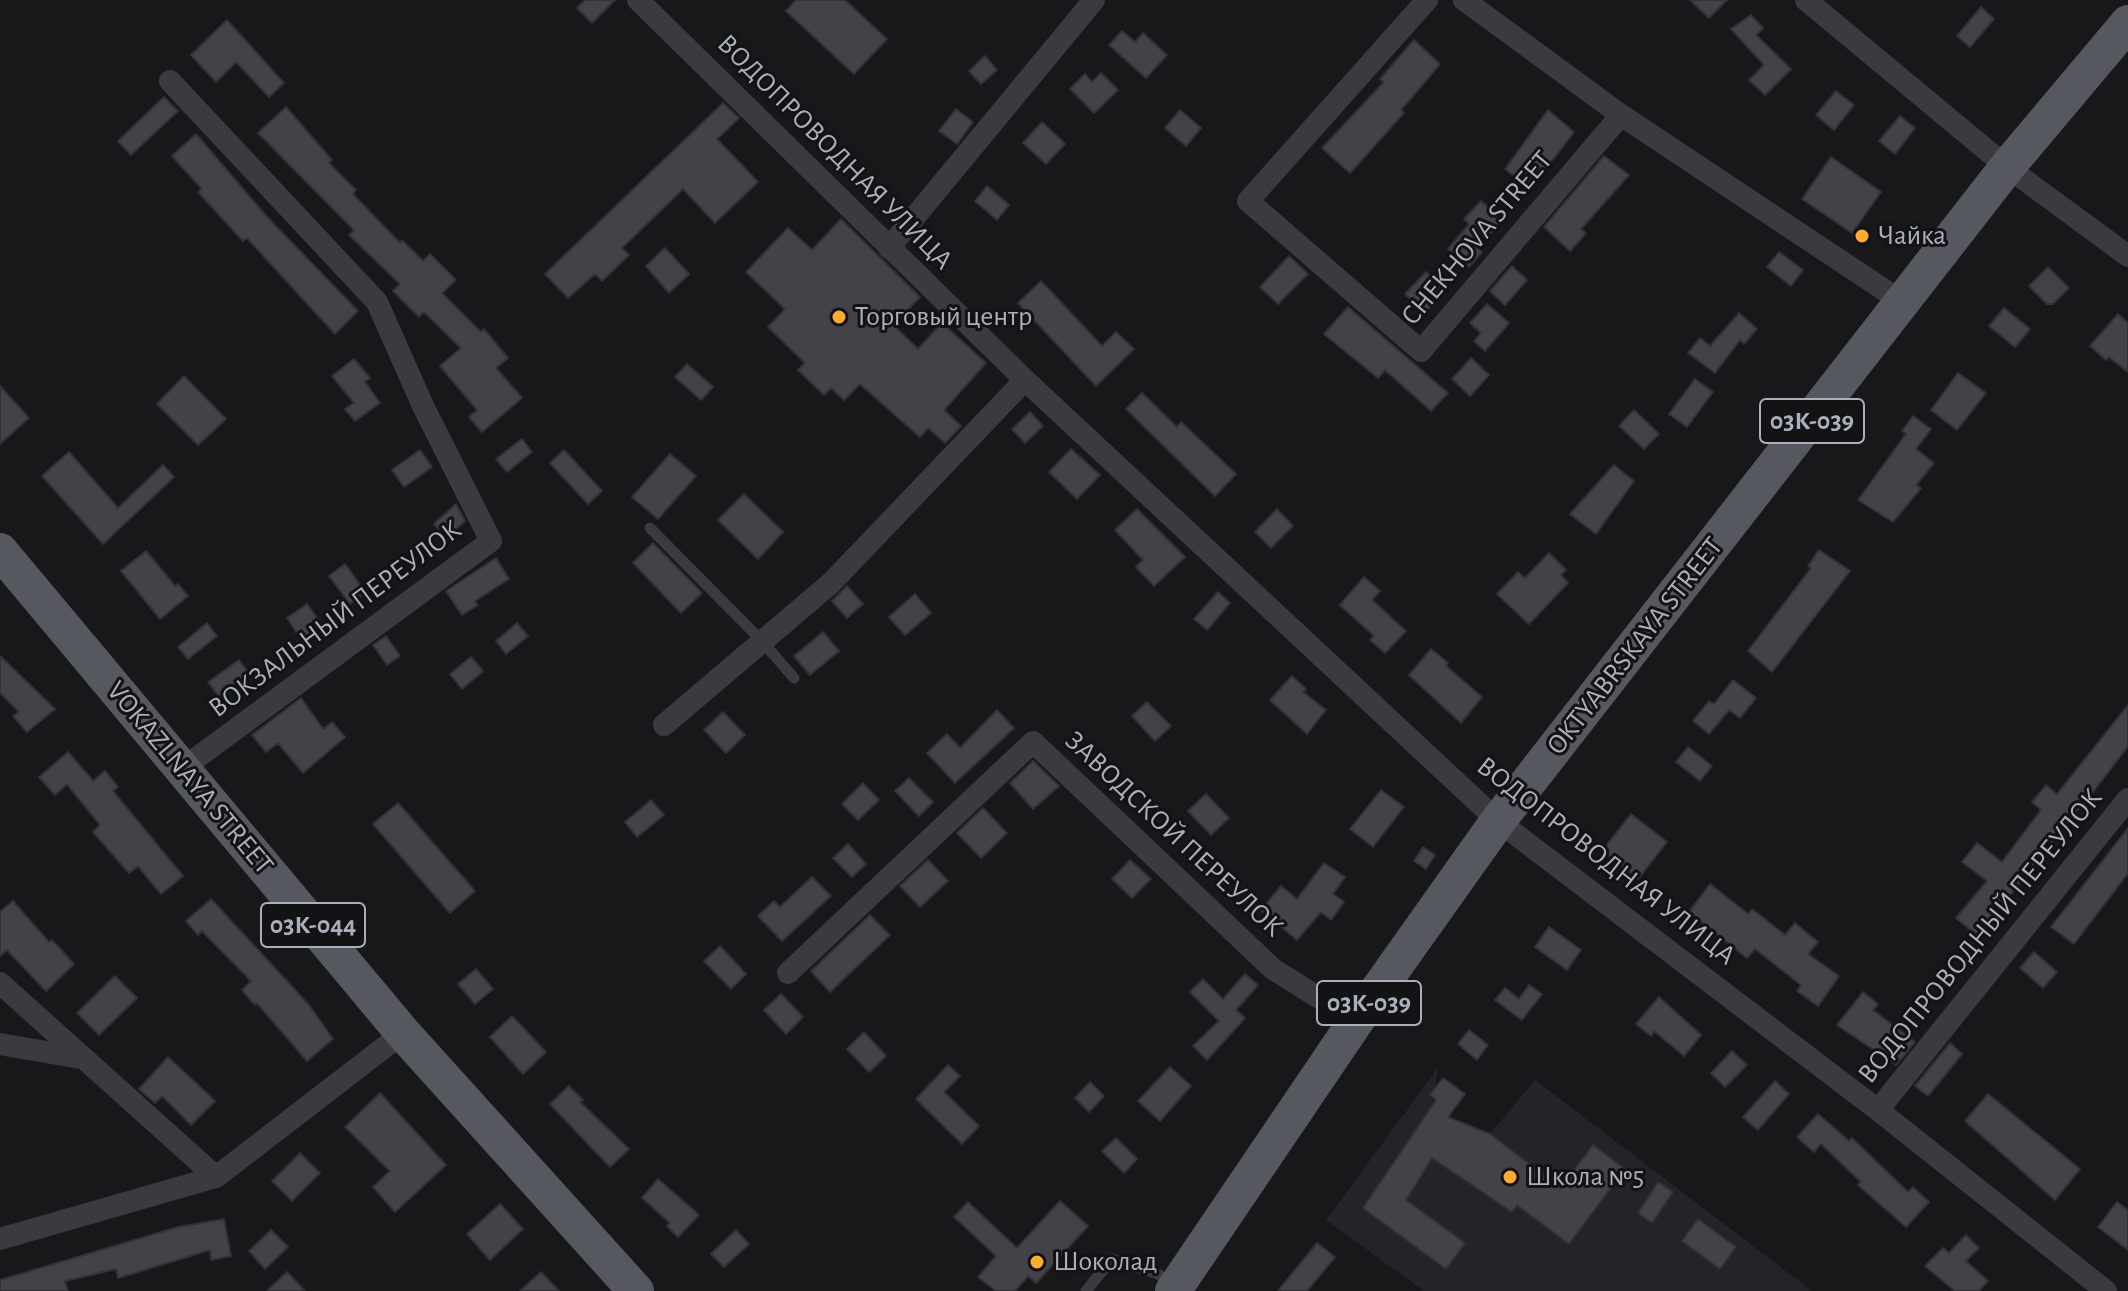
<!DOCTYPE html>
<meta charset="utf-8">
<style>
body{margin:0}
canvas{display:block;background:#18181b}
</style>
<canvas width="2128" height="1291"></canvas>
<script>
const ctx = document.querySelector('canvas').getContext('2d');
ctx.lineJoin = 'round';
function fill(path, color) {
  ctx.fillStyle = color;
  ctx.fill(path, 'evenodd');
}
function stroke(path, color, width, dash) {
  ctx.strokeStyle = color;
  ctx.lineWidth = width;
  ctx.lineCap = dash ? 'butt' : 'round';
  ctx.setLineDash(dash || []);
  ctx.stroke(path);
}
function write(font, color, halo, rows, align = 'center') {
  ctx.font = font + ' "Alegreya Sans",sans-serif';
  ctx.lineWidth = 6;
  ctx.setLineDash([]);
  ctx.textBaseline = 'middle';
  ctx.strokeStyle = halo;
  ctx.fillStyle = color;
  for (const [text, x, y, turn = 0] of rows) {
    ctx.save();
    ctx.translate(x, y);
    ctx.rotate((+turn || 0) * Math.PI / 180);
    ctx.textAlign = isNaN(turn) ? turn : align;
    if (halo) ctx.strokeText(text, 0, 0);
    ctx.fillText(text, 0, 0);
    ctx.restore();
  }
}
const built = new Path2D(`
 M1438 1068 1432 1106 1460 1130 1490 1134 1535 1080 1812 1291H1424L1326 1220Z`);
const building = new Path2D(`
 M585 0H615L592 23 577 8Z
 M796 0H845L887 39 854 74 786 11Z
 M1690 0H1727L1709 18Z
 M1981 7 1994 19 1970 47 1957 36Z
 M1751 15 1763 28 1756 35 1791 69 1765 95 1749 80 1764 65 1731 29Z
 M227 20 284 83 269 97 236 62 216 82 191 55Z
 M1122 31 1135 42 1143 33 1167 55 1146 78 1109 45Z
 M1414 40 1440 64 1401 110 1404 113 1350 173 1322 148 1384 82 1380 79Z
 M985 56 997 70 981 84 969 71Z
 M1101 73 1118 90 1094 113 1070 89 1085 74 1092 82Z
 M1836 91 1854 105 1834 130 1816 115Z
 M164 97 178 111 131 155 118 141Z
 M723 103 739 118 717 139 758 182 715 223 683 189 622 248 629 255 602 281 595 274 568 298 545 274Z
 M286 107 332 160 329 163 356 190 353 194 400 243 402 240 423 261 430 254 456 280 442 293 481 332 484 329 508 358 496 368 522 398 482 432 469 417 477 410 440 366 461 348 424 312 419 317 393 291 400 284 349 235 354 230 258 133Z
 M956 109 973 122 957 144 939 131Z
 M1180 110 1201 128 1186 146 1165 128Z
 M1548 110 1574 132 1530 189 1505 169Z
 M1900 116 1915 128 1895 154 1879 141Z
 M1042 122 1065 144 1046 164 1023 143Z
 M196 134 268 218 358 311 335 334 247 238 243 241 198 192 202 189 172 156Z
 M1604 156 1629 175 1581 229 1586 233 1570 251 1544 227Z
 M1831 157 1881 192 1852 233 1802 199Z
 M987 186 1009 205 997 220 975 201Z
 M1481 201 1502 220 1477 248 1482 252 1469 267 1448 249 1469 224 1464 219Z
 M841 219 920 297 893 325 918 349 942 323 986 363 944 410 961 426 945 443 928 428 920 437 860 384 844 400 831 388 824 395 798 370 805 363 768 327 785 309 746 272 788 228 812 250Z
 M665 248 689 274 669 293 646 266Z
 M1779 252 1803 270 1791 286 1767 267Z
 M1289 256 1308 274 1278 304 1260 287Z
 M1512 266 1527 280 1505 305 1490 291Z
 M2048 267 2069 288 2053 304H2047L2029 286Z
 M1426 272 1445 291 1424 313 1405 294Z
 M1041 281 1102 346 1116 332 1134 349 1096 386 1018 303Z
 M1487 304 1509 323 1485 351 1474 341 1481 333 1470 323Z
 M1348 307 1448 393 1431 411 1385 370 1378 378 1324 334Z
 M2004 308 2030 329 2015 347 1989 326Z
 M1739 313 1757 329 1744 344 1740 340 1715 373 1688 353 1700 338 1710 346Z
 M2118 314 2128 323V372L2109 357 2106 360 2090 346Z
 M1471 358 1489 375 1470 396 1452 379Z
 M354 359 370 378 365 382 380 403 355 421 345 409 354 403 332 376Z
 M687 364 713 387 701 400 675 377Z
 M1958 373 1986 393 1957 430 1931 410Z
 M184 376 226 419 198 445 157 404Z
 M1695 379 1713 392 1687 427 1669 414Z
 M0 386 29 418 0 444Z
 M1142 393 1177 427 1181 422 1236 474 1215 496 1126 409Z
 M1634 410 1659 434 1644 449 1619 426Z
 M1030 412 1043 426 1025 443 1012 429Z
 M1913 416 1931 429 1916 449 1934 463 1916 485 1921 488 1893 522 1858 500 1906 434 1902 431Z
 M522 439 532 452 507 472 496 459Z
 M1071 449 1100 475 1077 499 1049 472Z
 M420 450 432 467 404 487 392 470Z
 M564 450 602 491 588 504 550 463Z
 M69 452 118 508 163 465 174 477 103 544 42 476Z
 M670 454 696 476 658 519 632 497Z
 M1614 465 1634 481 1596 534 1570 514Z
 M744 494 783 532 758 559 718 520Z
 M456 504 465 521 447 538 434 524Z
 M1137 509 1185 557 1154 586 1136 567 1143 560 1115 530Z
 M1277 509 1293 526 1271 548 1255 532Z
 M653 543 702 593 681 613 633 563Z
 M1819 550 1850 571 1772 672 1748 651 1811 568 1808 566Z
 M146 551 175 586 178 584 188 596 160 619 121 571Z
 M1549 553 1566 570 1561 575 1568 583 1529 624 1497 594 1518 572 1525 578Z
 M496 558 509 579 475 601 478 605 462 615 446 591Z
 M345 564 366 593 350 604 329 576Z
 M1364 577 1380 591 1372 600 1406 631 1385 653 1370 640 1374 636 1340 605Z
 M847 586 863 604 847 618 832 601Z
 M1218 592 1230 603 1207 630 1194 619Z
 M915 594 931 613 905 635 889 617Z
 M307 604 323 626 302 641 287 618Z
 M207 623 217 636 188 659 178 647Z
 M517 623 528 636 506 654 496 641Z
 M823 632 839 651 810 675 794 656Z
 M386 636 400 656 387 665 373 645Z
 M1431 649 1448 663 1446 666 1482 697 1461 723 1409 675Z
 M0 656 55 709 27 732 13 716 19 712 0 693Z
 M471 657 483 671 462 689 450 674Z
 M239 660 250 675 219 697 208 682Z
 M1292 676 1306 689 1303 692 1326 710 1307 734 1270 700Z
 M1733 680 1756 698 1740 718 1729 710 1709 734 1693 721 1709 701 1714 704Z
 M301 698 323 729 332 722 345 737 303 773 278 743 266 752 252 735Z
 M1147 702 1171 726 1155 741 1132 716Z
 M2128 705V746L2090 796 2050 839 2053 841 1978 936 1956 918 1987 881 1962 862 1977 843 2002 862 2041 810 2032 802 2046 785 2057 794Z
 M997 710 1014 728 955 783 927 753 947 734 960 748Z
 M723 712 745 735 726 753 704 730Z
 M1688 747 1712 766 1700 781 1676 762Z
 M68 752 93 781 105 771 118 787 113 791 183 876 161 894 138 866 129 873 93 832 100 825 67 784 55 795 39 777Z
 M1033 761 1059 786 1033 809 1010 783Z
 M909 778 933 802 919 816 895 791Z
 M863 783 879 800 858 820 842 804Z
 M1381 790 1404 807 1373 847 1350 829Z
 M1206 794 1229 818 1211 835 1188 811Z
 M651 800 664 815 637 837 625 822Z
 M398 803 475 891 450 913 373 824Z
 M983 808 1007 833 981 858 957 833Z
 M1631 814 1667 842 1638 879 1602 851Z
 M2128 828V873L2074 944 2051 927Z
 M848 844 866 864 852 877 833 858Z
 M1423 847 1435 855 1426 869 1414 861Z
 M928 860 948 881 920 907 900 886Z
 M1130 860 1151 879 1132 898 1112 879Z
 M1324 863 1345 877 1333 894 1344 902 1331 920 1321 912 1297 940 1261 910 1281 886 1297 899Z
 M812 877 831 896 782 941 758 916 774 901 780 907Z
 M1710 884 1748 914 1752 909 1785 935 1795 923 1818 942 1808 954 1839 976 1818 1006 1797 991 1801 985 1755 949 1747 958 1689 912Z
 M211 899 309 1005 333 1039 307 1061 257 1003 255 1005 242 990 251 981 202 931 198 935 186 921Z
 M13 901 49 942 52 940 74 964 46 991 7 950 0 956V912Z
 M870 915 890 935 830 992 811 971Z
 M1549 927 1581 950 1567 970 1535 947Z
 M720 946 746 974 731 989 704 961Z
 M2034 952 2057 972 2043 988 2020 968Z
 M476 969 493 989 475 1004 458 984Z
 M1245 974 1258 985 1236 1010 1245 1018 1207 1060 1193 1046 1219 1021 1190 992 1203 979 1223 999Z
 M115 976 137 998 99 1035 77 1013Z
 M1529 985 1542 994 1522 1020 1495 1000 1505 988 1519 999Z
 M1863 992 1878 1004 1873 1010 1915 1042 1896 1065 1837 1025Z
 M781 994 803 1017 786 1034 764 1010Z
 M1659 997 1701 1035 1684 1056 1654 1031 1651 1036 1636 1024Z
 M512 1016 546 1052 523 1074 490 1037Z
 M1469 1030 1488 1045 1477 1060 1458 1044Z
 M864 1032 886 1056 869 1072 847 1049Z
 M1950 1043 1962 1054 1928 1096 1915 1086Z
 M1732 1051 1747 1065 1725 1087 1711 1073Z
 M168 1057 215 1101 191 1125 162 1096 155 1103 139 1089Z
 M948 1065 960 1076 944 1092 979 1126 962 1144 916 1099Z
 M1170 1067 1191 1086 1160 1121 1138 1101Z
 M1443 1078 1465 1094 1448 1117 1490 1134 1561 1188 1593 1145 1625 1169 1569 1244 1517 1205 1512 1212 1432 1158 1406 1200 1465 1243 1446 1269 1363 1208 1436 1100 1430 1095Z
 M1775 1081 1789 1094 1758 1130 1743 1117Z
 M1090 1082 1104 1096 1089 1112 1075 1098Z
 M569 1086 583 1100 580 1102 629 1149 610 1167 550 1104Z
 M380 1093 446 1165 395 1212 373 1187 390 1171 345 1127Z
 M1988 1094 2080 1169 2055 1200 1965 1121Z
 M1818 1114 1849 1141 1852 1138 1908 1192 1913 1187 1929 1202 1906 1227 1858 1185 1861 1182 1821 1144 1814 1152 1797 1137Z
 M1116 1138 1137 1159 1124 1173 1102 1151Z
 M300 1153 320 1173 292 1201 272 1181Z
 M658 1179 699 1215 678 1237 667 1226 670 1223 642 1198Z
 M1658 1182 1673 1192 1652 1223 1638 1213Z
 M1060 1201 1088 1226 1036 1283 1028 1276 1015 1291H996L978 1277 996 1256 954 1217 968 1202 1017 1248Z
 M2117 1202 2128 1210V1250L2098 1227Z
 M500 1204 523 1229 490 1260 467 1234Z
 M224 1219 231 1256 211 1260 210 1250 118 1278 116 1269 65 1281 68 1291H0V1280L178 1227Z
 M1698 1219 1736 1247 1720 1269 1682 1241Z
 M271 1230 288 1247 265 1269 249 1251Z
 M736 1230 749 1244 724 1267 711 1254Z
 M1966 1235 1979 1248 1966 1261 1988 1281 1979 1291H1955L1925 1266 1943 1248 1949 1253Z
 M1317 1243 1335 1257 1307 1291H1278Z
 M287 1272 305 1291H267Z
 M541 1272 559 1291H520Z`);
const lane = new Path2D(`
 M650 528 761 640 794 678
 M1086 1291 1112 1259 1158 1274 1172 1284`);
const street = new Path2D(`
 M638 0 1025 380 1498 821 1878 1110 2106 1291
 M1427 0 1248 201 1421 351 1621 115
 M1464 0 1621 115 1904 303
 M1806 0 2007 167 2128 256
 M170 81 377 302 423 406 491 541 183 768
 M889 248 1094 0
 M664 725 831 583 1025 380
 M788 973 1033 742 1273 969 1356 1021
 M0 983 216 1177
 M0 1044 81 1058
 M1878 1110 2128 799
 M0 1239 216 1177 403 1033`);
const primary = new Path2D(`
 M0 551 403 1033 636 1291
 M1173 1291 1356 1021 1498 821 2007 167 2128 23`);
const markers = [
 [1862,236,8,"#ffab2c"],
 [839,317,8,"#ffab2c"],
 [1510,1177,8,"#ffab2c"],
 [1037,1262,8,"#ffab2c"]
];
const shields = [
 [1812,421,104],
 [313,925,104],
 [1369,1003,104]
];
const shieldNames = [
 ["03К-039",1812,421],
 ["03К-044",313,925],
 ["03К-039",1369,1003]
];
const streetNames = [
 ["ВОДОПРОВОДНАЯ УЛИЦА",835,152,45],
 ["CHEKHOVA STREET",1477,238,-50],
 ["ВОКЗАЛЬНЫЙ ПЕРЕУЛОК",335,619,-37],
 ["OKTYABRSKAYA STREET",1635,646,-52],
 ["VOKAZLNAYA STREET",190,778,50],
 ["ЗАВОДСКОЙ ПЕРЕУЛОК",1174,834,43],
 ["ВОДОПРОВОДНАЯ УЛИЦА",1606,861,38],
 ["ВОДОПРОВОДНЫЙ ПЕРЕУЛОК",1980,936,-51]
];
const poiNames = [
 ["Чайка",1878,236],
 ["Торговый центр",855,317],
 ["Школа №5",1526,1177],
 ["Шоколад",1053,1262]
];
fill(built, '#242428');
fill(building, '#424348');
stroke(building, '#323237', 2);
stroke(lane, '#393b40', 11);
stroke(street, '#393b40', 22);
stroke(primary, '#55585f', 36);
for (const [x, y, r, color] of markers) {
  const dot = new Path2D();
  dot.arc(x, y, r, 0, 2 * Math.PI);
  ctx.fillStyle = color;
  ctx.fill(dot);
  stroke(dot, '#131316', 3);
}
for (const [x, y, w] of shields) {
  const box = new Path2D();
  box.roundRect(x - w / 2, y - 22, w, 44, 6);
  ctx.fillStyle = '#131316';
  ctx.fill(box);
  stroke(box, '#aab0bb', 2);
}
write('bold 26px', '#aab0bb', null, shieldNames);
write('28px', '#aab0bb', '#131316', streetNames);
write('28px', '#aab0bb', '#131316', poiNames, 'left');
</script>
